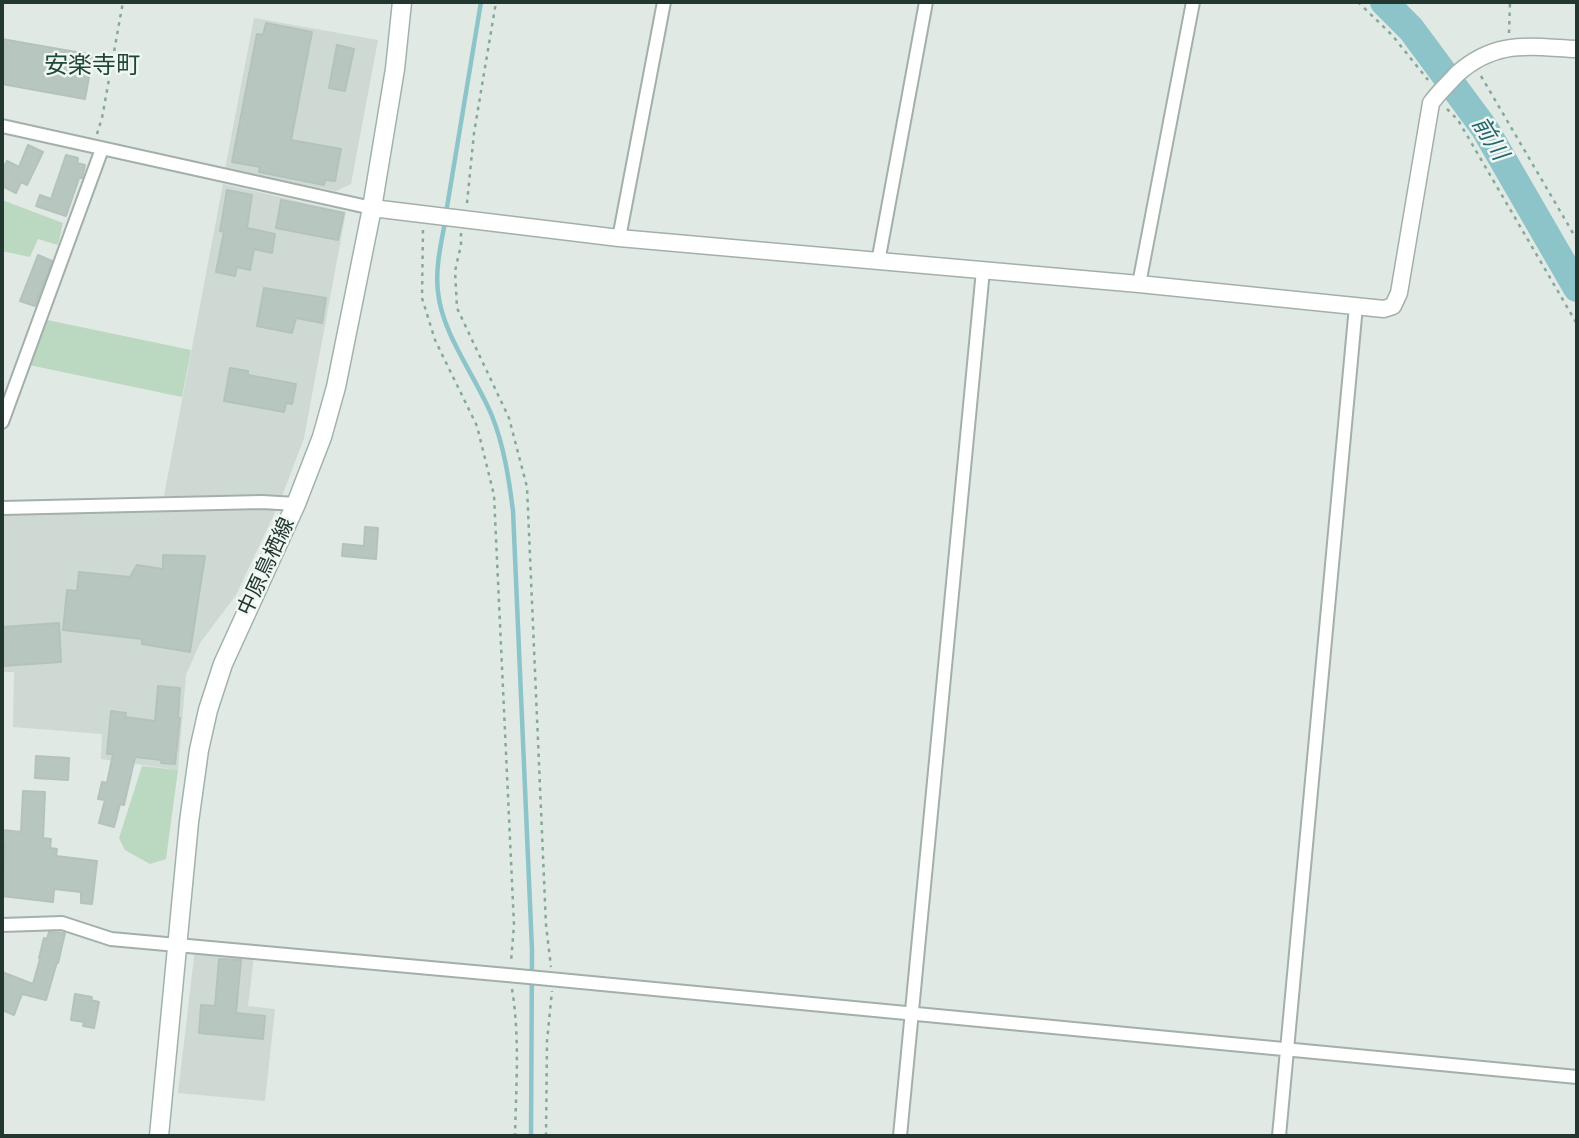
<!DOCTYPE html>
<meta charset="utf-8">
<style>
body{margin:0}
#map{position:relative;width:1579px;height:1138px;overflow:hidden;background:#e0e9e4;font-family:Signika,sans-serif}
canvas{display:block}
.frame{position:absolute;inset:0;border:4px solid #223730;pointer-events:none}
</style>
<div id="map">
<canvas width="1579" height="1138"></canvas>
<div class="frame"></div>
</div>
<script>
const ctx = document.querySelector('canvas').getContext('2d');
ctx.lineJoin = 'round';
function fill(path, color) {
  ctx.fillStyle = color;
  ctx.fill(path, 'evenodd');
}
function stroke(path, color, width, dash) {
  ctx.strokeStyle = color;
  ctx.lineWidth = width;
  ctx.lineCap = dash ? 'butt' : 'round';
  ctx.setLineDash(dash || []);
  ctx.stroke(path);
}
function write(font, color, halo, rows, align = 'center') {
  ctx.font = font + ' Signika,"Noto Sans JP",sans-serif';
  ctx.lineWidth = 5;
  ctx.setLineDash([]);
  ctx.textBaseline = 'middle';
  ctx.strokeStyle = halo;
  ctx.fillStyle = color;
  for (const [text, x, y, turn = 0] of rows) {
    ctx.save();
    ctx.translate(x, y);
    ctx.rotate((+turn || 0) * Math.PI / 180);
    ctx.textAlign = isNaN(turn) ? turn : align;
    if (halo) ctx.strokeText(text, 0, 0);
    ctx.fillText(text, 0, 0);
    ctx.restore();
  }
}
const built = new Path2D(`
 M254 18 378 40 351 184 336 191 225 169Z
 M223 184 346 212 304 438 281 499 163 501Z
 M277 508 236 595 200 643 186 675 178 770 101 759 102 734 13 727 14 672H2V514Z
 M195 949 254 956 248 1006 275 1009 265 1101 178 1093Z`);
const green = new Path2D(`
 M2 200 63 223 58 245 38 239 30 257 2 251Z
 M47 320 191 350 182 397 29 365Z
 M142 766 178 770 166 859 150 864 125 850 119 838Z`);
const stream = new Path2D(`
 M446 213 481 2
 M445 222C441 244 435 269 438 292 442 334 476 377 492 416 504 446 509 479 513 511L532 950 531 1136`);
const river = new Path2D(`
 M1384 2 1411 29 1485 129 1577 288`);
const building = new Path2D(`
 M266 23 312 32 291 140 341 149 335 181 325 180 324 185 259 172 260 167 232 162 257 34 263 35Z
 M2 39 93 55 85 99 2 84Z
 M337 45 354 49 345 91 329 88Z
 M28 145 43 152 27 185 21 182 16 193 2 186V171L7 161 19 167Z
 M66 155 78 158 77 163 85 165 82 178H79L66 216 36 206 40 195 51 199Z
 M227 190 252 195 247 228 275 234 272 253 254 249 250 270 237 267 235 276 216 272 224 232 220 231Z
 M281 200 344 213 338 240 276 228Z
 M38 255 52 261 35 306 20 301Z
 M264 288 326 298 322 323 296 318 292 333 257 326Z
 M230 368 248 371V375L296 384 292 404 286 403 284 412 224 401Z
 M365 527 378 528 376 559 342 556 343 544 364 546Z
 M163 555 205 556 190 652 142 644V639L63 630 67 590 77 591 79 572 130 577 137 565 163 569Z
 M59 623 61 662 2 666V627Z
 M158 686 180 688 178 718H180L175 764 161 763 162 760 135 757 124 805 120 804 114 827 99 823 105 800 98 799 102 782 107 783 113 754H107L111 711 126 713 125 717 155 721Z
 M36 756 69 758 68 780 35 778Z
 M23 791 45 792 43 838 51 839 50 848 57 849 56 856 97 861 92 904 81 903V892L54 889 53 902 2 896 5 844H2L3 830 21 832Z
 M49 932 65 933 58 963 57 962 46 1000 22 994 14 1015 2 1010V972L33 984 40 959 39 958 44 938 47 939Z
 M219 959 241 960 236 1013 265 1016 263 1039 199 1033 201 1005 215 1006Z
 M75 994 92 997 91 1000 99 1002 94 1028 83 1026 84 1022 71 1020Z`);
const path = new Path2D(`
 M1358 2 1392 35 1428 80
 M1509 33 1510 2
 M1481 76 1577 240
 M1447 109 1458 120 1577 324
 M97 134 102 118 123 2
 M467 203 474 133 496 2
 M423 230 422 298 435 340 477 426 494 495 514 925 511 962
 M461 233V245L455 271 457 308 509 418 527 487 546 925 551 967
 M512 989C520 1037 516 1088 515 1136
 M546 1136 547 1041 552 991`);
const minor = new Path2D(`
 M2 126 372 208
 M619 238 664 2
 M878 262 926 2
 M1139 284 1193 2
 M2 422 102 149
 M2 508 262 502 296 504
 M2 925 62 923 111 939 518 976 1577 1077
 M900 1136 983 270
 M1279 1136 1356 306`);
const tertiary = new Path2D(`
 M372 208 619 238 1139 284 1384 309 1393 306 1399 293 1431 103C1439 92 1448 84 1457 74 1496 39 1529 47 1577 49`);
const secondary = new Path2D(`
 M159 1136 189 822 199 750 208 710 223 664 296 504 322 437 336 387 372 208 395 69 402 2`);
const streetNames = [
 ["中原鳥栖線",267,567,-65]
];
const waterNames = [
 ["前川",1489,139,58]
];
const quarterNames = [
 ["安楽寺町",92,67]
];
fill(built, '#ced9d3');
fill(green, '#bbd8c0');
stroke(stream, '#8dc4c9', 4.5);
stroke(river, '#8dc4c9', 28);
fill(building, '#b8c6c0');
stroke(building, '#b3c2ba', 2);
stroke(minor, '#a3b0aa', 16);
stroke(tertiary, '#a3b0aa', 19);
stroke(secondary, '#a0b3ab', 21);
stroke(path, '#83a99b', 2.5, [3.5, 5]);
stroke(minor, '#fff', 12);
stroke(tertiary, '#fff', 16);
stroke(secondary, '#fff', 18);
write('21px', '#223730', '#f0f6f2', streetNames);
write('italic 23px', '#23656c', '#f0f6f2', waterNames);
write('24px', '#21473b', '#f0f6f2', quarterNames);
</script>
